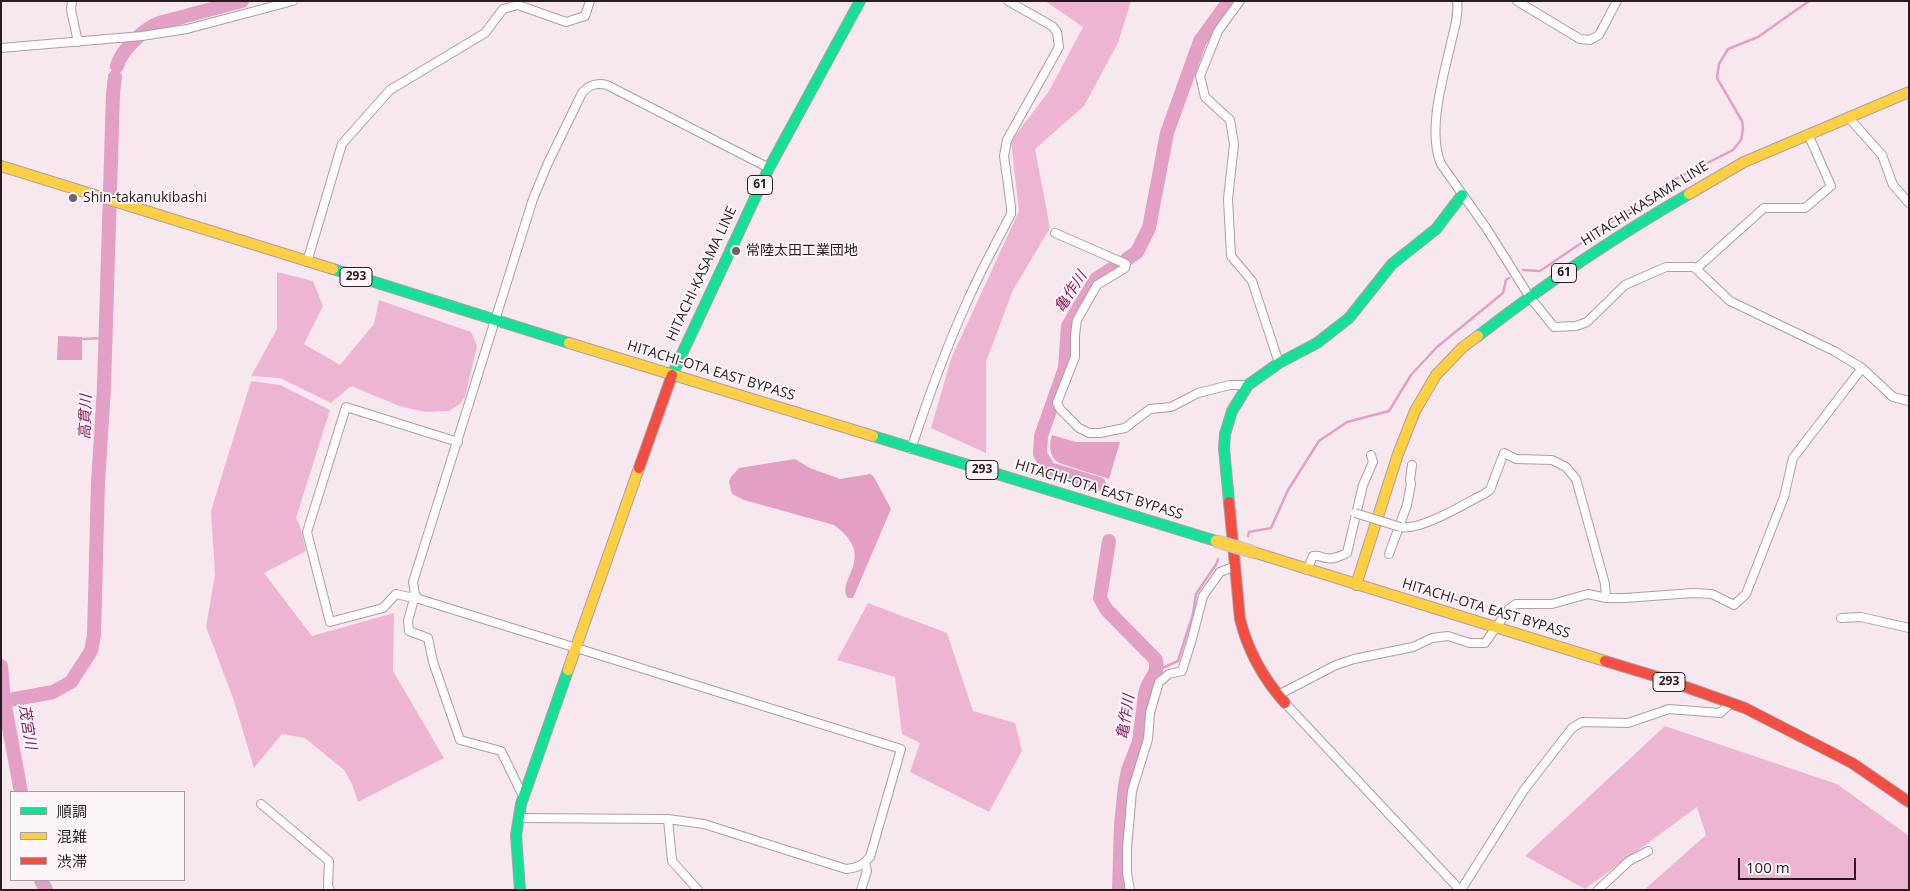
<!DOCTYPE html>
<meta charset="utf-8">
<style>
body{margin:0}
#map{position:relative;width:1910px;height:891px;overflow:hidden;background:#f7e8ef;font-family:"Open Sans","Noto Sans JP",sans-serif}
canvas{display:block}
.frame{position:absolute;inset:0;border:2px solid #281c22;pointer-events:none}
.legend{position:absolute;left:10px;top:791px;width:175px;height:90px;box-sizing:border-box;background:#fcf5f9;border:1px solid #a79ea3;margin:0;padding:6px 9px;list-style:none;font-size:15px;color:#281c22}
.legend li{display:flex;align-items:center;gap:10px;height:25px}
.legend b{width:25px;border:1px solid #a79ea3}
.scale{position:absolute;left:1738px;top:858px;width:118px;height:22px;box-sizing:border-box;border:2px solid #281c22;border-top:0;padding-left:6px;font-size:15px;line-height:18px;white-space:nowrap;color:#281c22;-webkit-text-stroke:4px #fcf5f9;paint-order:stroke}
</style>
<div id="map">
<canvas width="1910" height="891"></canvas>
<div class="frame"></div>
<ul class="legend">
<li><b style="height:6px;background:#16e098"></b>順調</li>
<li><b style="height:6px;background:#ffcf43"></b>混雑</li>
<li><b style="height:6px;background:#f24e42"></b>渋滞</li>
</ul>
<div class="scale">100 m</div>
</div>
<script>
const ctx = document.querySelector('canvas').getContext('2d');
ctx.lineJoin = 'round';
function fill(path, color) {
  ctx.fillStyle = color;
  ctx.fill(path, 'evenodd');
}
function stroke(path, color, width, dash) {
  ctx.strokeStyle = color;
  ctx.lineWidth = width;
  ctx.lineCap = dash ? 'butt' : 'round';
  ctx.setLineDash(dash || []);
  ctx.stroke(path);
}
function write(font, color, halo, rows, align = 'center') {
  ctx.font = font + ' "Open Sans","Noto Sans JP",sans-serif';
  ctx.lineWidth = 4;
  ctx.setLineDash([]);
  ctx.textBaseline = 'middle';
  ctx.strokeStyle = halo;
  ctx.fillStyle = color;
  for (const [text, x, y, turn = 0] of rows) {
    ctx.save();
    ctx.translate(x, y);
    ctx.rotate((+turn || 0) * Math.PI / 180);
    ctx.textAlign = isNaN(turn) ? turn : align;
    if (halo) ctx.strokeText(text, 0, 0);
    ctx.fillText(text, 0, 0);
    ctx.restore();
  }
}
const forest = new Path2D(`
 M1045 1H1131L1118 43 1084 106 1035 149 1050 228 1013 290 986 362V453L931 428 951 359 1019 211 1011 141 1049 91 1083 27Z
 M277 272 313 281 323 306 304 344 340 365 374 324 379 300 471 332 477 346 465 397 460 404 449 411 426 412 402 407 351 386 331 403 280 378 251 376 277 329Z
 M251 381 280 385 330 410 296 518 300 526 306 551 264 573 312 636 394 613 393 671 444 758 358 802 352 784 344 770 305 738 282 734 254 768 233 698 206 627 215 575 211 511Z
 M868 603 947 633 973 711 1015 723 1022 751 989 812 910 772 920 743 902 734 895 677 837 660Z
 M1665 726 1837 784 1909 836V890H1644L1706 835 1697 807 1585 889 1525 856Z`);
const water = new Path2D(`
 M58 336 82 337V360H57Z
 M1052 435 1076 442H1120L1109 479C1099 475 1063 466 1056 461 1049 454 1049 444 1052 435Z
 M795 459 810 468 840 479 870 474 874 477 891 509 853 598H848C835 579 879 558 834 525L744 500 732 494 729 482 731 477 739 468Z`);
const stream = new Path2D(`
 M1523 270 1540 271 1674 180 1733 150 1741 140 1743 129 1742 121 1717 78 1719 64 1728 49 1758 37 1809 1
 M82 339 106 338
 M1248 536 1249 532 1271 528 1288 490 1319 441 1347 422 1389 411 1411 375 1437 347 1503 293 1506 280 1509 278
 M1156 671 1178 661 1193 614 1196 594 1217 563 1218 559`);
const river = new Path2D(`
 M117 66C121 50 144 29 159 23L242 1
 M1127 259 1137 252 1149 228 1167 133 1200 41 1229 1
 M1099 484 1049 469 1040 454 1041 436 1065 368 1068 326 1096 279 1119 264
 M1109 541 1100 598 1106 609 1156 660V671L1147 687 1145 694 1139 742 1128 770 1125 785 1121 825 1119 890
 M1 666 4 701 21 792
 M4 701 53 692 71 682 91 651 94 635 98 483 104 387 113 93 115 77
 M41 880 46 890`);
const street = new Path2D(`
 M72 1 71 10 78 42
 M1240 1 1218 31 1200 76 1205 97 1230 120 1234 144 1228 199 1231 256 1252 281 1279 363
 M1457 1C1459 16 1454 29 1451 43 1443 78 1427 131 1441 164L1487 229 1529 296 1554 327 1576 326 1587 322 1625 285 1666 267H1694L1730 301 1834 351 1862 368 1893 397 1909 401
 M1517 1 1580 39 1590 40 1599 35 1617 1
 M1 48 142 36 187 29 293 1
 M1848 117 1882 155 1893 185 1909 203
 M1055 233 1126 264 1125 268 1097 285 1077 320 1075 335V357L1057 403 1060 409 1079 428 1089 433H1100L1125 428 1150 409 1171 407 1198 393 1230 385H1248
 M307 262 342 144 390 90 485 33 503 9 518 5 566 22 585 16 590 1
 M1696 269 1764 208H1805L1831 186 1808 134
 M911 449C928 399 945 350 967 302 980 272 996 243 1011 214V207L1004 156 1007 140 1059 47 1057 32 1052 26 1008 1
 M1400 527C1421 531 1464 504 1484 494L1490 490 1504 453 1516 459 1552 460 1566 467 1576 479 1605 584 1606 598
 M1389 554 1407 505 1411 484 1410 480 1412 465
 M1307 570 1313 556C1319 555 1320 557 1326 558 1333 560 1340 556 1347 553L1363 485 1373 462 1371 455
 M415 595 419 599 901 749 870 857C863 865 857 868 846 869L704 824 668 819 518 818
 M415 595 409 597 396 594 383 608 330 622 307 532 346 407 458 442
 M1841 618 1861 617 1909 628
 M1278 695 1336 665 1354 659 1413 647 1432 638 1448 636 1470 643H1485L1509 609 1516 604H1552L1588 594 1606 598H1625L1693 593 1712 594 1734 605 1746 594 1784 497 1793 458 1862 368
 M1285 703 1460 890
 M523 796 501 751 460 740 433 662 428 638 409 631 408 621 415 595 413 582 533 199 548 163 582 93C589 85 596 82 607 85L769 168
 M261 804 329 861 328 887 330 890
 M668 819 672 861 698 890
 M861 890 867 871 865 863
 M1130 890 1127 873V848L1132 791 1148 739 1150 713 1159 682 1169 674 1182 671 1192 639 1203 596 1220 572 1236 566
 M1461 890 1524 790 1572 728 1582 722 1628 723 1669 709 1720 713 1730 704
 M1598 890 1629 861 1648 851`);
const fast = new Path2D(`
 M333 269 569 343
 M1478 336C1545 284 1616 236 1689 194
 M672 375 769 168 860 1
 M873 436 1216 541
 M1229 502 1224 448 1225 434 1232 411 1248 385 1279 363 1317 343 1349 318 1392 264 1436 229 1462 195
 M520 890 516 835 521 804 568 670`);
const slow = new Path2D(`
 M1 166 333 269
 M1689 194 1744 162 1909 92
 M569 343 873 436
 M1253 552 1605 661
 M1356 585 1398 454 1415 411 1436 375 1463 347 1478 336
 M568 670 639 468`);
const jam = new Path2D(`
 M639 468 672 375
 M1229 502 1240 619C1248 652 1263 678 1285 703
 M1605 661 1658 677 1745 708 1852 763 1909 802`);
const streetBridge = new Path2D(`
 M1355 513 1400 527`);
const slowBridge = new Path2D(`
 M1216 541 1253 552`);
const markers = [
 [73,198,5,"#70636a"],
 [736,251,5,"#70636a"]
];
const shields = [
 [760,185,25],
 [1564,273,25],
 [356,277,32],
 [982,470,32],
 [1669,682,32]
];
const shieldNames = [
 ["61",760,185],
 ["61",1564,273],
 ["293",356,277],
 ["293",982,470],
 ["293",1669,682]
];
const poiNames = [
 ["Shin-takanukibashi",83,198],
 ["常陸太田工業団地",746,251]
];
const streetNames = [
 ["HITACHI-KASAMA LINE",1645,204,-32],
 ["HITACHI-KASAMA LINE",702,274,-65],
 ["HITACHI-OTA EAST BYPASS",711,371,17],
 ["HITACHI-OTA EAST BYPASS",1099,490,17],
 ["HITACHI-OTA EAST BYPASS",1486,609,17]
];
const waterNames = [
 ["亀作川",1071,292,-57],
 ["高貫川",86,417,-88],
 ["亀作川",1126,717,-81],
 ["茂宮川",27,727,81]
];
fill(forest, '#eeb5d2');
fill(water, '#e39fc4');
stroke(stream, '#e39fc4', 2.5);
stroke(river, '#e39fc4', 14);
stroke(street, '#ac9fa6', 10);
stroke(fast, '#ac9fa6', 12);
stroke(slow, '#ac9fa6', 12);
stroke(jam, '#ac9fa6', 12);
stroke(street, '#fefcfd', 8);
stroke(fast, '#16e098', 10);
stroke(slow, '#ffcf43', 10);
stroke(jam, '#f24e42', 10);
stroke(streetBridge, '#ac9fa6', 10, []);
stroke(slowBridge, '#cdc5c9', 14, []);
stroke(streetBridge, '#fefcfd', 8);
stroke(slowBridge, '#ffcf43', 11);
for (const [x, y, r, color] of markers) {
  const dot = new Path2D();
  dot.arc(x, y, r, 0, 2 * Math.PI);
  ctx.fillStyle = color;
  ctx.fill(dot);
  stroke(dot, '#fcf5f9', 2);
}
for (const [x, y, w] of shields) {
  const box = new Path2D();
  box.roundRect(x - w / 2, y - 9.5, w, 19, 4);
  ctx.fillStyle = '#fcf5f9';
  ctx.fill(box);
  stroke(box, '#281c22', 1);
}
write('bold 12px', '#281c22', null, shieldNames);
write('14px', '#281c22', '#fcf5f9', poiNames, 'left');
write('14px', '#281c22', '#fcf5f9', streetNames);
write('italic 15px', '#891f61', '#fcf5f9', waterNames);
</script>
